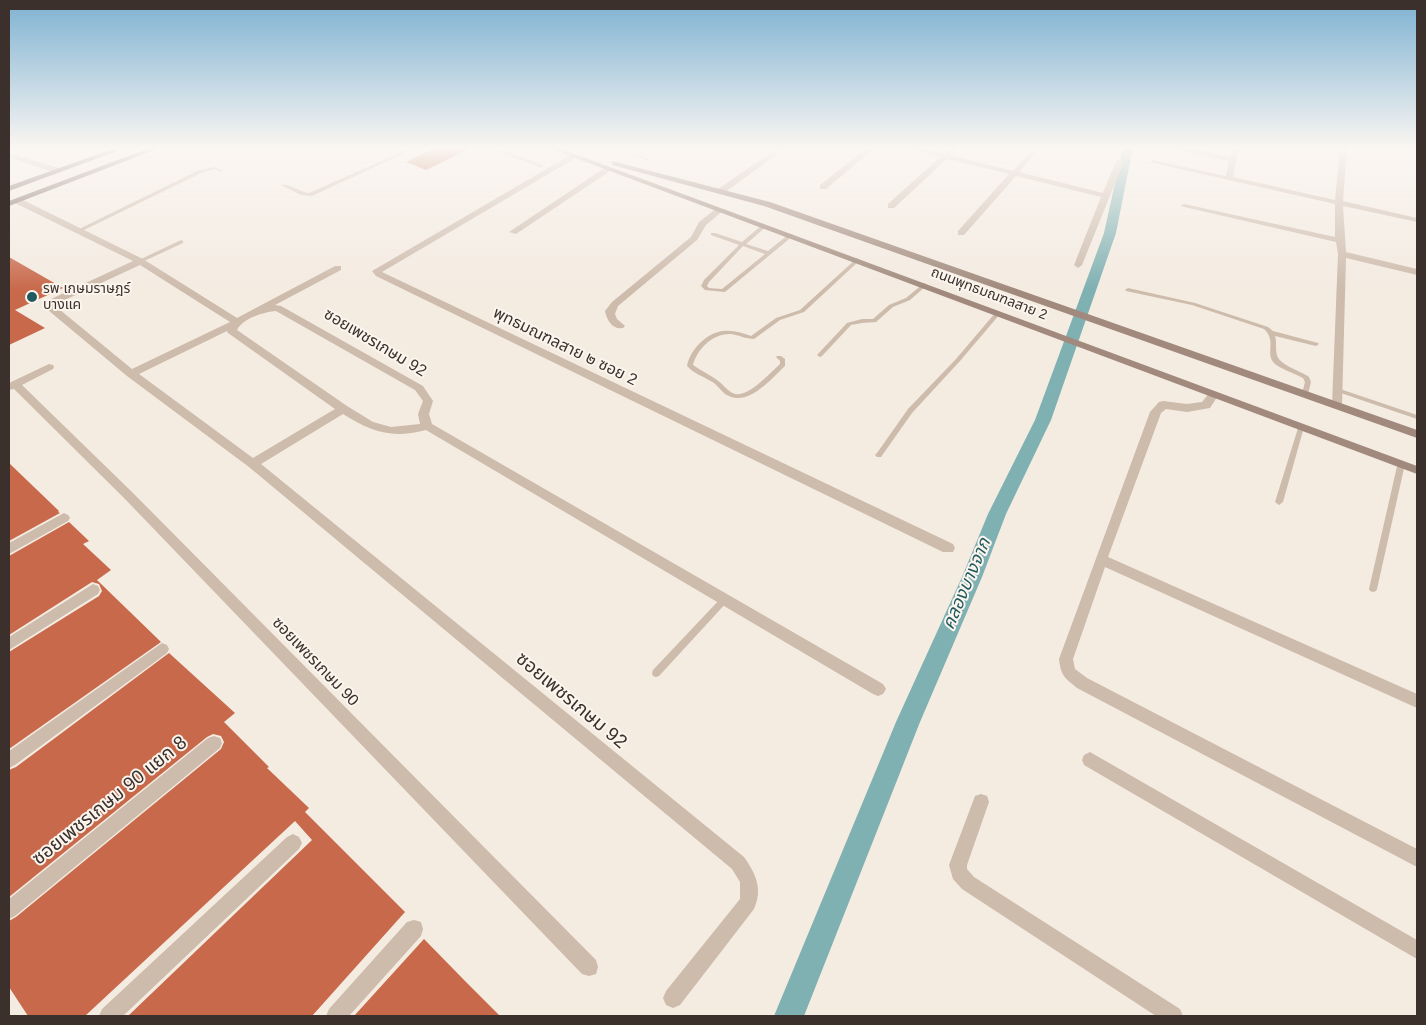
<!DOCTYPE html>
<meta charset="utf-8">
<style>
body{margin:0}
#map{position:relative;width:1426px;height:1025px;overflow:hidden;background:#f4ebe1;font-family:Helvetica,sans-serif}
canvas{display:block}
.frame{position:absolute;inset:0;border:10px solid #3b302b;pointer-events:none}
</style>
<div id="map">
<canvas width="1426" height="1025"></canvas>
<div class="frame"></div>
</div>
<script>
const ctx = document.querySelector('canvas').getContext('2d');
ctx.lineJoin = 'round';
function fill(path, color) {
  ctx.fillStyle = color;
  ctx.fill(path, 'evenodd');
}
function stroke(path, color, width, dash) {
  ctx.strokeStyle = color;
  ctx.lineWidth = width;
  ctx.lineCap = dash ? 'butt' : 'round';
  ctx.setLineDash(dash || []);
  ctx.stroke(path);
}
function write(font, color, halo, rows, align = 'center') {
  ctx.font = font + ' Helvetica,"Noto Sans Thai",sans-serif';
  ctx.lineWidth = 4;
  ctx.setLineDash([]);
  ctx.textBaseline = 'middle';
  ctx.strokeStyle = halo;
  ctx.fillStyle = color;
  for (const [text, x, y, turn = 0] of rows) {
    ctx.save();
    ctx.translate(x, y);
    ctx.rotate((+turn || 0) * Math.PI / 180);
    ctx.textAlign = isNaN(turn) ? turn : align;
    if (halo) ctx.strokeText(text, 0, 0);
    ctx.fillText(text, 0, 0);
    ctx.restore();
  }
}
const canal = new Path2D(`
 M1123 147H1133L1116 233 1051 420 1006 514 982 577 920 722 804 1016H774L896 722 962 577 988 514 1035 420 1104 233Z`);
const building = new Path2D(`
 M437 147H474L426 170 406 162Z
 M9 257 63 288 15 310 45 328 9 345Z
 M9 463 59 511 58 512 60 513 9 541Z
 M69 522 89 541 83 544 111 570 97 580 161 642 9 749V652L99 596 102 591 99 584 92 582 9 635V556Z
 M169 653 235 713 224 722 269 767 267 768 309 808 305 812 405 912 312 1016H128L312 840 295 821 85 1016H28L9 987V921L16 917 221 749 224 742 221 736 213 734 207 737 9 897V770L16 767Z
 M424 939 466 982 500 1016H354Z`);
const path = new Path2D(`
 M608 147 649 160`);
const service = new Path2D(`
 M413 147H418L312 196 301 195 281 185C289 183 300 192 309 193Z
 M493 147H497L506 151 544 166 540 167 502 153Z
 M214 167 223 171 221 172 214 169 201 173 82 231 77 230 197 171Z
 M762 225 767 226 746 244 768 251 789 234 794 235 725 292 705 290 701 286 704 280 739 245 711 235V233H715L742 242ZM743 246 765 254 722 289 709 288 707 286 709 282Z
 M181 240 183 241V243L142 262 137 261Z
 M857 258 860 260 859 261 804 312 780 320 754 339C746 339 739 335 731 334 713 333 697 349 693 365 701 371 709 374 717 380 723 384 728 392 735 394 749 397 770 373 780 364V361L776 357 777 356H781L785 359V366C772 378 749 406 729 396 723 394 719 387 714 383 705 377 694 374 687 366 690 350 706 333 723 331 733 330 742 333 751 336L776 318 800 310Z
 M924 283 926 284V286L910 300 893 307 876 322 862 323 851 325 822 356 820 357 817 355 847 323 862 319H873L889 305 906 298Z
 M1128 288 1195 303 1268 327 1273 331 1318 343 1319 344 1316 346 1275 336C1277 342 1275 349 1277 355 1279 365 1301 371 1309 377L1311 382 1308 394 1305 396 1302 394 1305 382 1303 378C1296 374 1280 369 1274 363 1265 353 1277 341 1264 329L1192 305 1126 291 1125 290Z
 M998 311 1000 312V314L960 361 912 413 881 457H877L875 455 877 453 908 409 956 359 996 312Z
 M1337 388 1417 415V419L1335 391 1334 390Z
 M1299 425H1301L1304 427 1283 502 1279 505 1275 502Z
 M1398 462H1401L1405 464 1377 589 1376 591 1373 592 1370 591 1369 589Z
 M725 596 728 597 729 599 728 601 659 676 656 677 653 676 652 673 653 670 722 597Z`);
const minor = new Path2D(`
 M692 147H701L695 150H692Z
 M779 147H787L724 193H718V189Z
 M868 147H876L826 189H820V185Z
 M905 147H915L944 154 951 147H958L950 155 1013 171 1034 147H1041L1019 172 1103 193 1116 161 1120 159 1124 161 1082 265 1078 268 1074 265 1101 197 1016 176 964 235H958V231L1009 174 947 159 894 208H888V204L940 157 905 149Z
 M1177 147 1197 149 1230 157 1233 147H1239L1233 177 1335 200 1340 147H1347L1343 201 1417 218V222L1343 206 1346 252 1417 269V275L1346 258 1342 405 1341 408H1333L1332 405 1338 254 1336 242 1180 206 1184 204 1335 237V204L1149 162 1153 160 1226 176 1229 161 1177 151Z
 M9 153 62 169 63 171 56 173 9 157Z
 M572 154 579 156 382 272 953 544 955 548 953 552H943L376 276 372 271Z
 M606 167 613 169 516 234 509 232Z
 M15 199H21L143 259 237 318 335 266H341V270L275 305 281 306 423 386 433 401 429 414 432 424 883 684 886 689 883 694 878 696 873 694 426 430C391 439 372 432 343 414L261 464 744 857C756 874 763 889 754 909L680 1005 673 1008 666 1005 663 998 666 991 740 899V882L732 869 249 467 127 376 48 310 44 305 49 300 133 261 15 203ZM140 265 230 322 132 369 54 305ZM276 311 415 390 423 401 418 414 420 424 391 427 373 422 347 406 237 330C243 318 264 312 276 311ZM227 331 228 333 335 409 253 458 139 374Z
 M717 208 724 210 706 225 697 240 618 306 615 314 617 319 625 326 623 328C613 330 607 321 605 311L612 302 691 237 699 222Z
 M49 364 53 365 54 367 53 369 22 385 133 493 596 960 598 967 596 974 589 976 582 974 125 499 14 389 9 390V383Z
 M1214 391 1219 394 1210 408 1187 412 1166 409 1161 413 1108 557 1417 694V708L1105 567 1073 659 1075 669 1087 678 1417 849V867L1077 688C1064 677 1061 676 1059 659L1150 412 1159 402 1163 401 1187 404 1202 402 1210 392Z
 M64 513 68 515 70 518 68 521 9 554V543Z
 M93 584 98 586 100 590 98 594 9 650V637Z
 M162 643 167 645 169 649 167 653 15 765 9 768V751Z
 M214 736 220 738 222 743 220 748 15 916 9 919V899L208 738Z
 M1090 752 1417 940V959L1084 765 1082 760 1084 755Z
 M981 794 987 796 989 802 967 865V869L974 877 1180 1009 1183 1016H1156L962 889 953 879 949 865 975 796Z
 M293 834 299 837 302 843 299 849 123 1016H99L102 1009 287 837Z
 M414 920 421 922 423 929 421 936 349 1016H326L329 1009 407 922Z`);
const secondary = new Path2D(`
 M546 147H556L1417 466V474Z
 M612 161 770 202 1417 430V438L764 206 612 165Z`);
const primary = new Path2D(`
 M118 147H128L9 191V186Z
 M152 147H162L9 206V201Z`);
const markers = [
 [32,297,6,"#1f5a5e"]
];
const farPoinames = [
 ["รพ เกษมราษฎร์",43,289],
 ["บางแค",43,305]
];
const farStreetnames = [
 ["ถนนพุทธมณฑลสาย 2",989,294,21]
];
const streetNames = [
 ["ซอยเพชรเกษม 92",375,343,31],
 ["พุทธมณฑลสาย ๒ ซอย 2",565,347,26],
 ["ซอยเพชรเกษม 90",315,662,46]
];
const waterNames = [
 ["คลองบางจาก",967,584,-67]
];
const nearStreetnames = [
 ["ซอยเพชรเกษม 92",571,701,40],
 ["ซอยเพชรเกษม 90 แยก 8",110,801,-39]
];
fill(canal, '#7fb0b2');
fill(building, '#c8694b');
stroke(path, '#b9a596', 2, [2, 2]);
fill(service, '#cdbbac');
fill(minor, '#cdbbac');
fill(secondary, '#a18a7d');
fill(primary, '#7d675c');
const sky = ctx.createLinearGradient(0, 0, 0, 290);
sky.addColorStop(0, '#7eb2d2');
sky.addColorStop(0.51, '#faf6f2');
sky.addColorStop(1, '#faf6f200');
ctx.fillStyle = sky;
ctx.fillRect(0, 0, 1426, 290);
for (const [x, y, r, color] of markers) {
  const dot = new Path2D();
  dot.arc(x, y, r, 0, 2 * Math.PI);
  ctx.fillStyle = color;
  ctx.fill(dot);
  stroke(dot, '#fbf5ee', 2);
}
write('14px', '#3b302b', '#fbf5ee', farPoinames, 'left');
write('14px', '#3b302b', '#fbf5ee', farStreetnames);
write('16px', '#3b302b', '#fbf5ee', streetNames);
write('italic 18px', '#1f5a5e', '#fbf5ee', waterNames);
write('19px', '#3b302b', '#fbf5ee', nearStreetnames);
</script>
